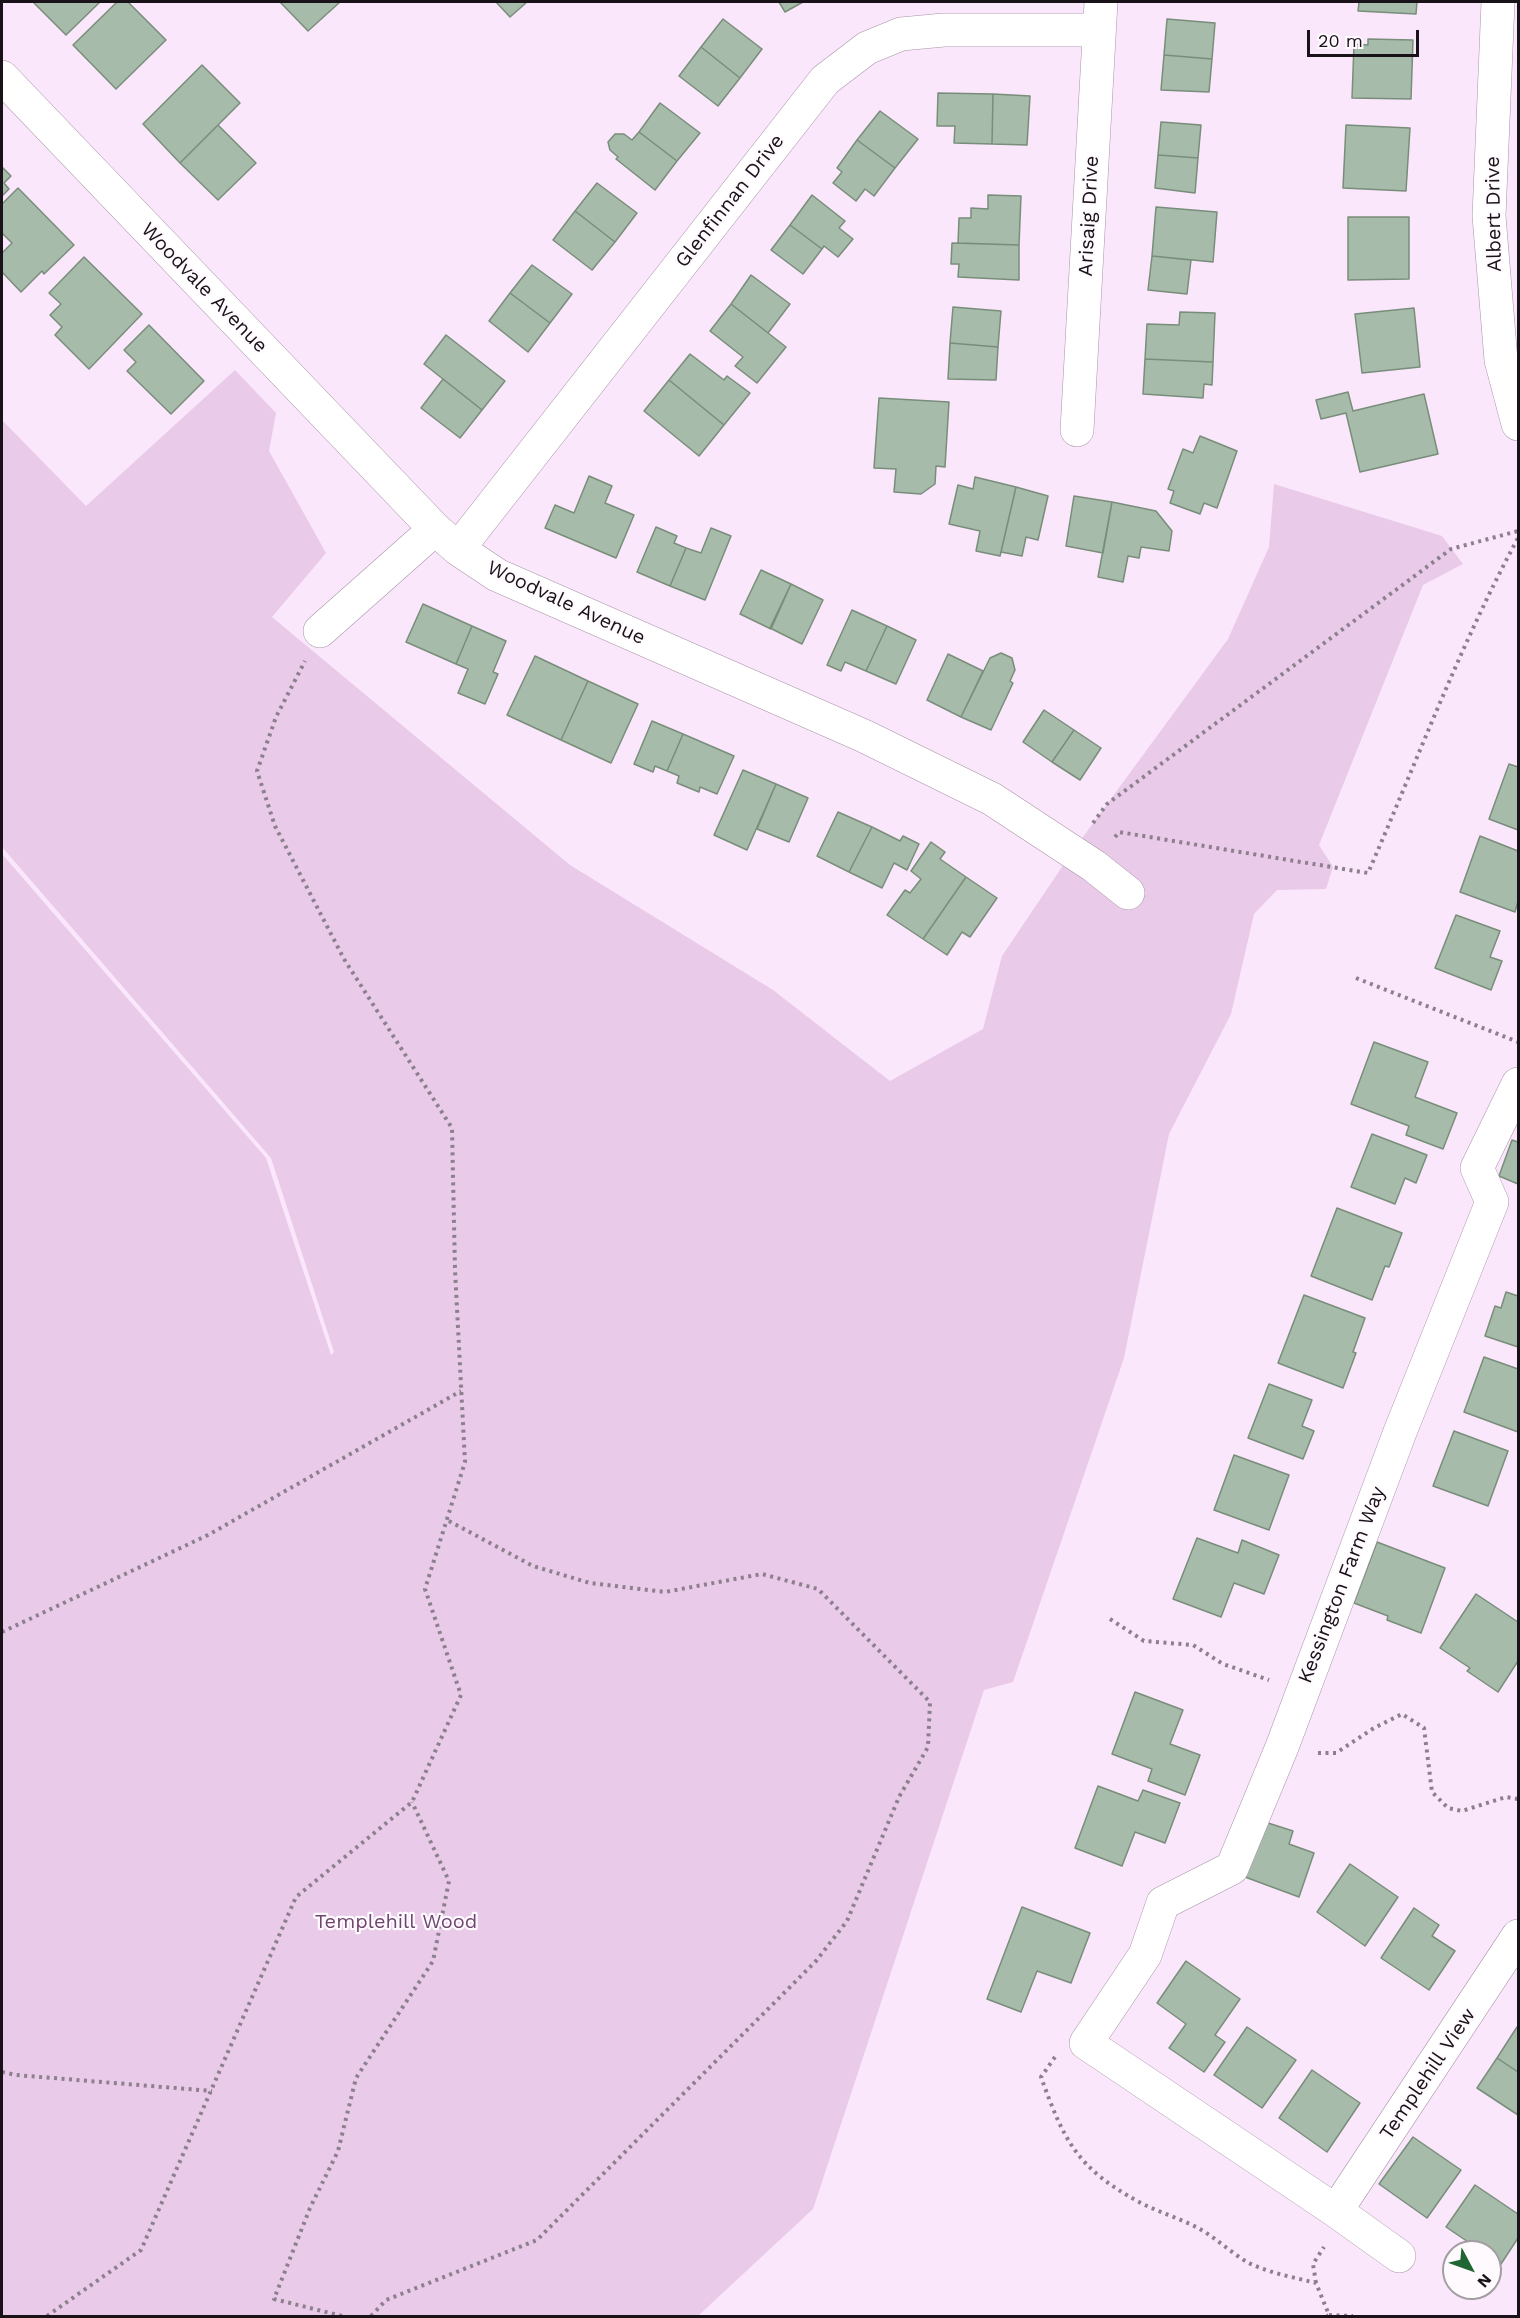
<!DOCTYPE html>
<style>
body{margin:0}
#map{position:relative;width:1520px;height:2318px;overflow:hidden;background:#fbe7fb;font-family:"Work Sans",sans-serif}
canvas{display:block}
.frame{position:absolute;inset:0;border:3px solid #191319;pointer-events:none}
.north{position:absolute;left:1442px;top:2240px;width:60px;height:60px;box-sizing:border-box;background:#fefafe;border:2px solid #a29ea2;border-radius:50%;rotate:131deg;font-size:16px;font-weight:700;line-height:24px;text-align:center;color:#191319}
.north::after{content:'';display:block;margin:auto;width:21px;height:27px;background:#1f6633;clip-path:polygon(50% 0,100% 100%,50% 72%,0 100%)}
.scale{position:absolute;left:1307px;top:30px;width:112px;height:27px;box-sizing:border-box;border:3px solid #191319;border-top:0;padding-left:8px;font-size:18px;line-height:21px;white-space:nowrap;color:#191319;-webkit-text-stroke:4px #fefafe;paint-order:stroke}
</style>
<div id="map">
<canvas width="1520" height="2318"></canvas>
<div class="frame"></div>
<div class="north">N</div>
<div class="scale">20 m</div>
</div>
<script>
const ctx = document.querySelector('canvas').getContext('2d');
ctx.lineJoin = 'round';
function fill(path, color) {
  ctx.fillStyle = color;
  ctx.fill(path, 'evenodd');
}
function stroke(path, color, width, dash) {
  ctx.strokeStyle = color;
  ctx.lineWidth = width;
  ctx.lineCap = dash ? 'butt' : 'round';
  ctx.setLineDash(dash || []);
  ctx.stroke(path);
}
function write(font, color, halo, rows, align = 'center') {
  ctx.font = font + ' "Work Sans",sans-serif';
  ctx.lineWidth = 4.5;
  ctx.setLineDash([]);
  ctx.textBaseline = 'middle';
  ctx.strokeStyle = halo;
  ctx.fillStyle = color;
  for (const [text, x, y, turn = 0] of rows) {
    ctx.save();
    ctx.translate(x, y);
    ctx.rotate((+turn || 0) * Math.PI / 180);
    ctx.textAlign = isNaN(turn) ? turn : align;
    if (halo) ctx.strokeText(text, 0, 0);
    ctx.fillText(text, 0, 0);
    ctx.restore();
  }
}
const green = new Path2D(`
 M235 370 276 413 269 451 326 553 272 617 570 865 773 990 890 1081 983 1029 1002 956 1072 852 1228 639 1269 547 1274 484 1442 536 1463 564 1423 585 1319 845 1333 867 1326 889 1277 890 1254 914 1231 1014 1169 1134 1124 1358 1013 1682 984 1690 813 2209 698 2316H2V854L266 1158 331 1355 334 1352 271 1158 2 847V420L86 506Z`);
const building = new Path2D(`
 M33 2H100L66 35Z
 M117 2H128L166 40 116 89 73 45Z
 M280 2H340L308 31Z
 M496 2H527L510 17Z
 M779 2H803L785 12Z
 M1359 2H1417L1416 14 1358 11Z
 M723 19 762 49 740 78 701 47Z
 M1167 19 1215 23 1212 59 1164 55Z
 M1368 39 1413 40 1411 99 1352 98 1354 44 1368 45Z
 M701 47 740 78 718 106 679 76Z
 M1164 55 1212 59 1209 92 1161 90Z
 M202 65 240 103 180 163 143 124Z
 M938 93 993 94 992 144 954 143 955 126H937Z
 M993 94 1030 96 1027 145 992 144Z
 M660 103 700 133 677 161 639 132Z
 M880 111 918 139 895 168 857 140Z
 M1161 122 1201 125 1198 158 1158 155Z
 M218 125 256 163 218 200 180 163Z
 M1346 125 1410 128 1406 191 1343 188Z
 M639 132 677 161 655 190 616 159 618 157 610 150 608 142 615 134H624L632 140Z
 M857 140 895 168 874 196 865 189 856 201 833 183 842 172 837 168Z
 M1158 155 1198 158 1195 193 1155 188Z
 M2 167 11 176 4 183 9 189 2 196Z
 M597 183 637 213 615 242 575 211Z
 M18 188 74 245 44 274 42 271 21 292 2 272V253L12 243 2 233V204Z
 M812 195 845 221 839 228 853 239 838 257 824 246 822 249 790 225Z
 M988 195 1021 196 1019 245 958 243 959 218H971V208L988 209Z
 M1156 207 1217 212 1213 262 1152 256Z
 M575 211 615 242 592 270 553 240Z
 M1348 217H1409V279L1348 280Z
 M790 225 822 249 803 274 771 250Z
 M952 243 1019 245V280L958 277 959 264H951Z
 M1152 256 1191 260 1187 294 1148 290Z
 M84 257 142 314 89 369 55 335 62 327 50 315 61 304 49 293Z
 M532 265 572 294 550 323 510 293Z
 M751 275 790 304 768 333 731 304Z
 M510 293 550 323 528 352 489 321Z
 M731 304 786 347 757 383 735 366 743 357 710 331Z
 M953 307 1001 311 998 347 950 343Z
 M1414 308 1420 367 1362 373 1355 314Z
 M1180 312 1215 313 1213 362 1145 359 1147 324 1179 325Z
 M149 325 204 381 171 414 127 371 136 362 124 350Z
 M446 335 505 381 482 410 424 364Z
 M950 343 998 347 996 380 948 379Z
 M690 354 724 380 727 376 750 393 724 425 669 380Z
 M1145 359 1213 362 1212 385 1204 384 1203 398 1143 394Z
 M443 379 482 410 460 438 421 408Z
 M669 380 724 425 699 456 644 411Z
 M1348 392 1353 411 1424 394 1438 454 1360 472 1346 413 1321 419 1316 400Z
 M879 398 949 402 945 467 936 466 935 484 921 494 894 492 896 469 874 468Z
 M1200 436 1237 451 1217 508 1204 503 1200 514 1170 503 1174 491 1168 489 1183 449 1193 453Z
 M589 476 612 486 605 503 634 515 616 558 545 528 555 505 574 513Z
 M975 477 1016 487 1000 556 976 551 980 531 949 524 958 485 973 489Z
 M1016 487 1048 496 1038 540 1026 537 1022 556 1001 552Z
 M1074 496 1112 502 1103 553 1066 546Z
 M1112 502 1156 511 1172 531 1169 551 1141 547 1139 558 1128 556 1123 582 1098 577Z
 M656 527 677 536 674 543 686 548 670 586 637 572Z
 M711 528 731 536 705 600 670 586 686 548 701 553Z
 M761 570 791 584 771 629 740 614Z
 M791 584 823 600 802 644 770 628Z
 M423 604 472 626 456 664 406 642Z
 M852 610 887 626 866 671 845 662 841 671 827 665Z
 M472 626 506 641 493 672 498 674 485 704 458 693 468 669 456 664Z
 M887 626 916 640 896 684 866 671Z
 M1001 653 1012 658 1015 670 1010 681 1013 683 991 730 961 717 990 658Z
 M948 654 983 671 961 717 927 700Z
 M535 656 588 681 561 740 507 715Z
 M588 681 638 704 611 763 561 740Z
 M1044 710 1074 730 1052 762 1023 742Z
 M652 721 683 734 667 771 655 766 653 772 634 764Z
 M1074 730 1101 748 1080 780 1052 762Z
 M683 734 734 756 717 794 700 787 699 792 677 783 679 776 667 771Z
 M1509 764 1518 767V830L1489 819Z
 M743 770 776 784 747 850 714 835Z
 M776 784 808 798 789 842 757 829Z
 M838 812 872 827 849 872 817 856Z
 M872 827 900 841 903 836 919 844 907 870 894 863 882 888 849 872Z
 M1480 836 1518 851V901L1515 912 1460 892Z
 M931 842 945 852 940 859 966 877 923 939 887 915 905 890 910 893 921 879 911 871Z
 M966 877 997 898 970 937 962 932 947 955 923 939Z
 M1456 915 1500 931 1490 957 1502 961 1491 990 1435 968Z
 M1374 1042 1428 1062 1415 1097 1457 1113 1443 1149 1406 1135 1409 1126 1351 1104Z
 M1372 1134 1427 1155 1416 1183 1405 1178 1395 1204 1351 1187Z
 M1512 1140 1518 1142V1184L1499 1176Z
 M1337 1208 1402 1233 1389 1267 1385 1266 1372 1300 1311 1276Z
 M1506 1292 1518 1296V1347L1485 1336 1495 1306 1501 1308Z
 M1304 1295 1365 1318 1353 1352 1356 1353 1343 1388 1278 1363Z
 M1484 1357 1518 1369V1432L1464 1412Z
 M1269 1384 1312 1400 1302 1426 1314 1431 1303 1459 1248 1438Z
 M1454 1431 1508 1451 1488 1506 1433 1486Z
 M1234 1455 1289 1475 1269 1530 1214 1510Z
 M1197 1538 1238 1553 1242 1540 1279 1555 1264 1594 1234 1583 1221 1617 1173 1599Z
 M1377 1542 1445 1568 1421 1633 1387 1620 1388 1616 1354 1603Z
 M1476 1594 1518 1622V1661L1498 1692 1467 1671 1470 1668 1440 1648Z
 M1135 1692 1183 1710 1170 1744 1200 1755 1185 1795 1148 1781 1152 1769 1112 1754Z
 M1098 1786 1138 1801 1143 1790 1180 1803 1165 1843 1135 1832 1122 1866 1075 1848Z
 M1265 1822 1293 1831 1289 1844 1314 1853 1299 1897 1245 1877Z
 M1350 1864 1398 1897 1365 1946 1317 1912Z
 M1022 1907 1090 1933 1071 1983 1037 1971 1021 2012 987 1999Z
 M1414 1908 1439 1925 1432 1936 1455 1951 1429 1990 1381 1958Z
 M1186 1961 1240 1999 1215 2035 1225 2042 1204 2072 1169 2048 1186 2024 1157 2003Z
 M1247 2027 1296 2060 1262 2108 1214 2075Z
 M1517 2027 1518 2028V2072L1497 2058Z
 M1497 2058 1518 2072V2115L1477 2088Z
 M1312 2070 1360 2103 1327 2152 1279 2118Z
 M1413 2137 1461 2170 1427 2218 1379 2184Z
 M1475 2185 1518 2214V2238L1501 2264 1490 2257V2252H1483L1446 2227Z`);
const path = new Path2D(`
 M1093 823 1107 804 1451 549 1518 531
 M1115 837 1119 832 1368 873C1417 761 1460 645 1518 538
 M1356 978 1518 1042
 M1110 1619 1144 1641 1193 1645 1223 1664 1269 1680
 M2 1632 208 1535 461 1391
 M1318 1753H1336L1374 1728 1402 1714 1424 1728 1432 1792 1448 1808 1462 1811 1506 1797 1518 1799
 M1055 2057 1041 2077C1064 2141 1077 2168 1139 2202 1158 2212 1179 2218 1198 2228 1215 2237 1230 2252 1247 2262 1268 2273 1293 2277 1316 2283L1329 2315 1327 2316
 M2 2072 16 2075 212 2091
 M1316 2283 1313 2264 1324 2247
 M1329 2315 1353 2316
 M47 2316 141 2250 296 1897 412 1802 461 1695 425 1589 465 1462 455 1270 452 1128 344 959 275 826 257 771 276 717 305 661
 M342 2316 274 2299 310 2208 338 2151 356 2078 433 1961 449 1881 412 1802
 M371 2316 386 2300 537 2240 816 1961 847 1921 899 1797 928 1747 930 1702 818 1589 762 1574 665 1592 590 1583 533 1566 447 1520`);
const minor = new Path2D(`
 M1498 2 1489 216 1501 360 1518 424
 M2 77 435 529 458 549 497 575 864 736 992 799 1094 866 1128 893
 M1077 430 1101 2
 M458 549 825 80 867 48 901 34 944 30H1099
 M320 631 435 529
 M1518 1084 1477 1168 1492 1202 1400 1432 1282 1747 1232 1868 1163 1903 1145 1955 1086 2043 1336 2211 1518 1936
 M1336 2211 1399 2256`);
const streetNames = [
 ["Glenfinnan Drive",730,201,-52],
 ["Albert Drive",1494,214,-91],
 ["Arisaig Drive",1089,216,-87],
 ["Woodvale Avenue",204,288,46],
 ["Woodvale Avenue",566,603,25],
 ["Kessington Farm Way",1342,1585,-69],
 ["Templehill View",1428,2074,-56]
];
const parkNames = [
 ["Templehill Wood",396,1922]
];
fill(green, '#e9cae9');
fill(building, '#a6bba9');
stroke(building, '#798d7b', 1.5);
stroke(minor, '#a794a6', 34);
stroke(path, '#8d808d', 4, [3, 4.5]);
stroke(minor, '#fff', 33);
write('20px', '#191319', '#fefafe', streetNames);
write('20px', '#6e456e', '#fefafe', parkNames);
</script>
